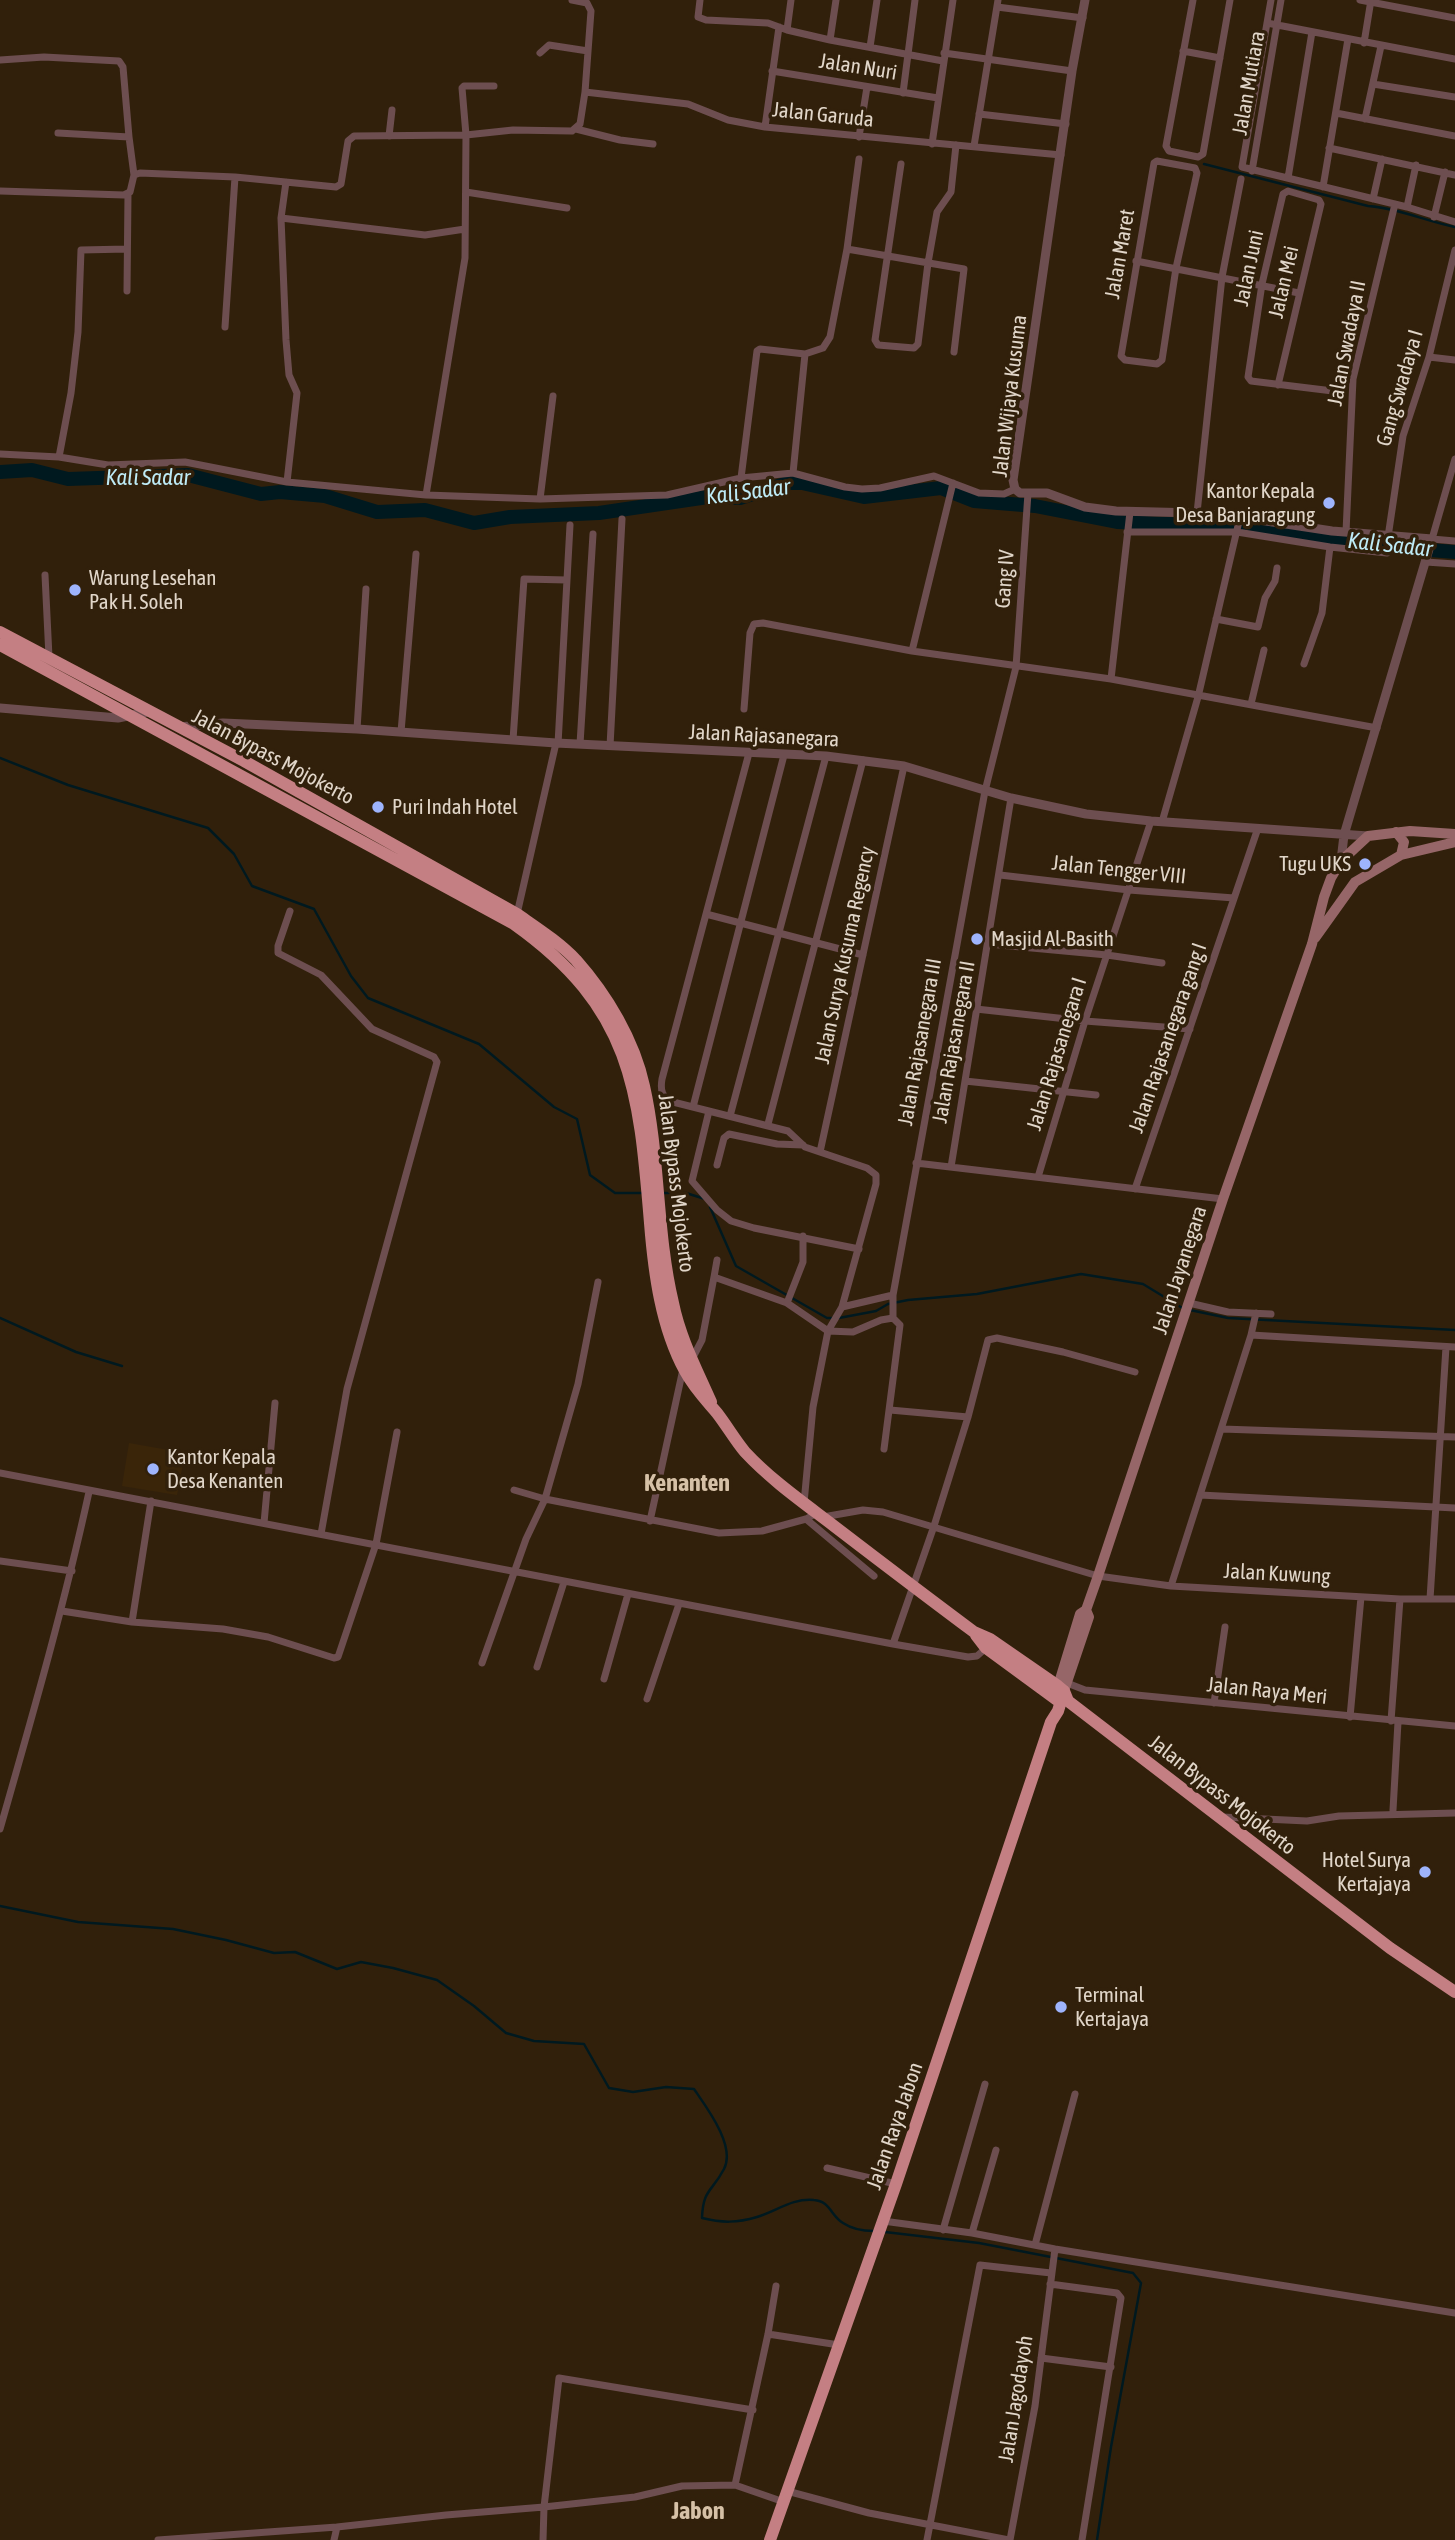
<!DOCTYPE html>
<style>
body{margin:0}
canvas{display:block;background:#31200b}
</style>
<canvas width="1455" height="2540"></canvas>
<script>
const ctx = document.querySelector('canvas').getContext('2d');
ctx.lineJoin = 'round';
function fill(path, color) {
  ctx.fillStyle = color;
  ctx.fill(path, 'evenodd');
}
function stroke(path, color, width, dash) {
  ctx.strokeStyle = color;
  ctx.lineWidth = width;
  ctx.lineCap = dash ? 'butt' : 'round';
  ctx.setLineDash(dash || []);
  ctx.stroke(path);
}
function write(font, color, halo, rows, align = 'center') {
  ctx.font = font + ' "Asap Condensed",sans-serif';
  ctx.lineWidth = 7;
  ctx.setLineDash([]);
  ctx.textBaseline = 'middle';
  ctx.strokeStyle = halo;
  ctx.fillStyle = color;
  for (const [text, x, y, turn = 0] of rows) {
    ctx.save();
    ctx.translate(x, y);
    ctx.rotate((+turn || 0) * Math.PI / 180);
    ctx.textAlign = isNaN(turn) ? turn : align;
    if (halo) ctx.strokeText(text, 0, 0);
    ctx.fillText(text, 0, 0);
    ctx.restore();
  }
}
const built = new Path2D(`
 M129 1443 185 1453 177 1495 122 1486Z`);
const stream = new Path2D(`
 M1204 164 1368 206C1398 208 1425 221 1455 227
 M0 758 68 785 208 828 234 854 252 886 314 909 351 976 368 998 479 1044 554 1107 577 1119 590 1175 615 1193H642
 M663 1193H686L705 1199
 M710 1207 736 1266 827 1318H833
 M1190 1310 1228 1318 1455 1330
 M0 1318 76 1352 122 1366
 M839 1318 876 1311 888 1304 908 1300 977 1294 1081 1274 1143 1284 1184 1309
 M0 1906 78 1922 173 1929 226 1940 274 1953 295 1952 337 1969 361 1962 393 1968 437 1980 474 2006 506 2033 534 2041 584 2044 609 2088 633 2092 666 2087 694 2089C707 2108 736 2146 724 2169 712 2192 703 2189 702 2218 722 2223 737 2223 757 2217 777 2211 792 2198 814 2200 830 2201 831 2216 843 2223 852 2229 864 2231 874 2231
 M885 2232 979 2243 1133 2273 1141 2283 1111 2447 1097 2540`);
const river = new Path2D(`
 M0 472 32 470 68 479 188 475 261 494 280 492 325 496 377 512 425 510 474 523 510 517 599 513 708 497 740 498 788 483H802L864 497 941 488 974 501 1035 506 1117 522 1220 526 1368 545 1455 552`);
const minor = new Path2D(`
 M700 0 698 17 706 20 768 23 787 30 830 40 943 61
 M1193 0 1166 146 1169 151 1198 157 1203 154 1230 0
 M1271 0 1242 167 1407 207 1455 222
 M1360 0 1455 18
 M997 7 1083 18
 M1267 23 1455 59
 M787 30 791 0
 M830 40 836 0
 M1364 43 1371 0
 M870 47 877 0
 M1183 51 1220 58
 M540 53 549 45 588 51
 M944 53 1072 71
 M0 60 44 57 119 61 123 67 129 137
 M772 71 938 98
 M1373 84 1455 97
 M585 92 688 104 728 120 765 127 1061 155
 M903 93 915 0
 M1336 113 1455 136
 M979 114 1066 124
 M1365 119 1381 46
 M765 127 779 27
 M576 129 620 140 653 144
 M58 133 129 137 134 175
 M389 136 392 110
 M859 137 867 87
 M932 144 953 0
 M974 146 998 0
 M1329 148 1455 175
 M1157 161 1195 168 1197 173 1176 268 1162 360 1157 364 1125 360 1121 356 1154 163Z
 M901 164 875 340 878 345 914 348 918 344 928 263 937 212 951 192 956 145
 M1252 171 1281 0
 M1288 178 1312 32
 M286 182 281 218 286 340 289 375 297 393 287 482
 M1323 187 1348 39
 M0 191 124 195 130 192 134 175 140 173 235 177 336 187 341 184 348 141 354 136 466 135 513 130 572 131 580 124 585 92 591 11 587 3 572 0
 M466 192 567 208
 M1373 199 1382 159
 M1407 207 1416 165
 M1434 217 1445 172
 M281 218 425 235 465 229
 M847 249 964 269 954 352
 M1136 261 1299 293
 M127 291 128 194
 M225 327 235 177
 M1429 357 1455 360
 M1278 385 1321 204 1319 200 1288 191 1283 194 1262 284 1248 377 1251 381 1341 392
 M0 454 59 457 108 465 185 462 287 482 426 495 540 499 667 495 741 478 793 473 845 487 862 489 880 488 934 476 979 493 1004 494 1015 489
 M59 457 71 393 78 332 81 250 127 249
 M1455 459 1432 539 1455 541
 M793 473 805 354 823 348 830 337 847 249 859 159
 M741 478 757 351 760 349 805 354
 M953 483 912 651 1111 679 1377 728
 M426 495 465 258 466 135 462 88 464 86H494
 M540 499 553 396
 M1197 513 1222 277 1241 179
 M1127 532H1237L1330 547 1387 553
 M1346 532 1353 379 1395 204
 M1388 537 1403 436 1429 357 1455 250
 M1426 562 1455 564
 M45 575 49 657
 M1216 619 1258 627 1265 598 1275 581 1277 568
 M1304 664 1322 613 1330 547
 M1111 679 1130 512
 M1251 704 1264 650
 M744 709 750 633 754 624 763 623 912 651
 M357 729 366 589
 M401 732 416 554
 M513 740 524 579 567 580
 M558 744 570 525
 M580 744 593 534
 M610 746 622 519
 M749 753 662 1079C660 1091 662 1097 673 1102L788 1131 805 1147 867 1168 876 1175V1184L842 1307 828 1331 813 1407 804 1503
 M1162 822 1198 697 1240 517
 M1000 875 1129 890 1234 898
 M290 911 278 946V953L321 975 372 1029 434 1057 437 1062 347 1389 321 1534
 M517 914 556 743
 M706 914 863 955
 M989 944 1107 955 1162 963
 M976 1009 1085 1021 1190 1029
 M965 1081 1096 1095
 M693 1107 784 755
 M709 1111 692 1181 717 1210 731 1221 754 1228 859 1249
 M730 1116 826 756
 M768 1124 863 760
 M820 1152 904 766
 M916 1163 1223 1199
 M717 1165 724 1138 729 1134 777 1144 803 1145
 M951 1167 1011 798
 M1038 1177 1085 1021 1151 821
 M1135 1189 1258 828
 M714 1277 717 1260
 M787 1303 803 1262V1236
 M1189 1303 1228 1312 1271 1314
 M842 1307 893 1295
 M1251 1335 1256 1313
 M692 1359 702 1340 714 1277 787 1303 828 1331 853 1332 881 1320 893 1318V1295L985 791 1016 667 1028 493
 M890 1410 968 1417
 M1222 1429 1455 1437
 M884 1449 900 1325 893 1318
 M0 1473 893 1644 968 1657 977 1656 986 1648
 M514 1490 545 1499 578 1384 598 1282
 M1200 1495 1455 1508
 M823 1517 863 1510 883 1512 1098 1576 1171 1586 1400 1599H1455
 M806 1519 874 1576
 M650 1521 683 1369
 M264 1523 275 1403
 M0 1561 72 1571
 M1171 1586 1251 1335 1455 1347
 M1430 1599 1446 1347
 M62 1611 132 1622 223 1629 268 1637 334 1658 338 1657 376 1544 397 1432
 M132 1622 151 1501
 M893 1644 934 1526 968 1417 988 1340 997 1338 1063 1352 1135 1372
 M482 1663 526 1539 545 1499 719 1533 762 1531 806 1519 817 1513
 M537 1667 564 1582
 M604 1679 628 1594
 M1067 1683 1085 1690 1455 1726
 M647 1699 679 1604
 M1214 1703 1225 1627
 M1350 1717 1361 1597
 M1391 1721 1400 1599
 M1393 1810 1398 1722
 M1222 1817 1307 1821 1339 1816 1455 1813
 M0 1829C32 1717 64 1606 89 1492
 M827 2168 896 2184
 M883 2221 972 2233 1055 2249 1455 2313
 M943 2230 985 2084
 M972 2233 996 2150
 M1035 2245 1075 2094
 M1050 2284 1117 2293 1121 2298 1082 2540
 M768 2334 839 2345
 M1041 2358 1111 2367
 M735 2485 768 2334 776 2286
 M787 2491 869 2513 1009 2540
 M158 2540 337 2527 446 2515 544 2507 635 2497 682 2486 735 2485 784 2502
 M334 2540 337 2527
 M543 2540 544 2507 559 2378 753 2410
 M927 2540 980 2265 1051 2273
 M1010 2540 1035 2406 1055 2249`);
const tertiary = new Path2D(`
 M1085 0 1072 71 1013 480 1015 489 1020 493H1047L1085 507 1116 511 1197 513 1240 517 1332 531 1432 539 1344 835 1341 861
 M0 708 118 718 147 712
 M179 727 223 723 357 729 556 743 826 756 904 766 1011 798 1086 814 1151 821 1368 836`);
const secondary = new Path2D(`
 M1396 832 1404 842 1401 855
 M1315 938 1355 882 1401 855 1455 842
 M1058 1686 1080 1614 1086 1610 1098 1576 1223 1199 1312 944 1324 897 1331 878 1341 861 1368 836 1410 831 1455 834
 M1064 1691 1089 1617 1086 1610`);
const trunk = new Path2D(`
 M0 632 244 761 517 914C537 928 559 942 576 960 607 995 634 1040 644 1086 660 1157 656 1232 673 1303 680 1338 697 1370 711 1402
 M0 645 514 924C632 1008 639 1088 650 1223 654 1273 661 1327 685 1371 694 1388 705 1399 717 1413 727 1426 735 1440 745 1452 771 1480 804 1503 834 1526 881 1562 927 1597 974 1632L990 1639 1058 1686 1064 1691 1068 1701
 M976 1635 986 1648 1061 1703
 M1068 1701 1390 1948 1455 1992
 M770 2540 896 2184 1051 1722 1058 1711 1064 1691`);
const markers = [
 [1329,503,7,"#9eb4fd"],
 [75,590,7,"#9eb4fd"],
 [378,807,7,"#9eb4fd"],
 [1365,864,7,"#9eb4fd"],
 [977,939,7,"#9eb4fd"],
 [153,1469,7,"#9eb4fd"],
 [1425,1872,7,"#9eb4fd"],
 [1061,2007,7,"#9eb4fd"]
];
const streetNames = [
 ["Jalan Nuri",858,67,9],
 ["Jalan Mutiara",1249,83,-80],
 ["Jalan Garuda",823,115,6],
 ["Jalan Maret",1120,254,-80],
 ["Jalan Juni",1249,268,-78],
 ["Jalan Mei",1284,282,-77],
 ["Jalan Swadaya II",1347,343,-79],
 ["Gang Swadaya I",1400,388,-74],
 ["Jalan Wijaya Kusuma",1010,396,-83],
 ["Gang IV",1005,579,-86],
 ["Jalan Rajasanegara",764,736,3],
 ["Jalan Bypass Mojokerto",273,757,28],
 ["Jalan Tengger VIII",1119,870,6],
 ["Jalan Surya Kusuma Regency",845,955,-78],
 ["Jalan Rajasanegara gang I",1168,1038,-71],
 ["Jalan Rajasanegara III",920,1042,-80],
 ["Jalan Rajasanegara II",954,1042,-80],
 ["Jalan Rajasanegara I",1057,1054,-73],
 ["Jalan Bypass Mojokerto",676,1183,83],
 ["Jalan Jayanegara",1180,1270,-72],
 ["Jalan Kuwung",1277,1574,3],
 ["Jalan Raya Meri",1267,1691,6],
 ["Jalan Bypass Mojokerto",1222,1795,38],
 ["Jalan Raya Jabon",895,2126,-71],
 ["Jalan Jagodayoh",1016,2399,-81]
];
const poiNames = [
 ["Kantor Kepala",1315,491,"right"],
 ["Desa Banjaragung",1315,515,"right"],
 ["Warung Lesehan",89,578],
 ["Pak H. Soleh",89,602],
 ["Puri Indah Hotel",392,807],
 ["Tugu UKS",1351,864,"right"],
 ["Masjid Al-Basith",991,939],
 ["Kantor Kepala",167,1457],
 ["Desa Kenanten",167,1481],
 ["Hotel Surya",1411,1860,"right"],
 ["Kertajaya",1411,1884,"right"],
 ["Terminal",1075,1995],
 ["Kertajaya",1075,2019]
];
const waterNames = [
 ["Kali Sadar",148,478],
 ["Kali Sadar",748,492,-7],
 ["Kali Sadar",1390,545,6]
];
const quarterNames = [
 ["Kenanten",687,1483],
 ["Jabon",698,2511]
];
fill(built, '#3a2509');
stroke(stream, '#00191f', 2.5);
stroke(river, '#00191f', 14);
stroke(minor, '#6d4e50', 7);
stroke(tertiary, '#6d4e50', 9);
stroke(secondary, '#966668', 10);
stroke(trunk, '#c47f83', 12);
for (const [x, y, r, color] of markers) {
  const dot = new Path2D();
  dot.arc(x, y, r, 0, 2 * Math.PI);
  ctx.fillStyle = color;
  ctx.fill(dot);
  stroke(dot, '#31200b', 2.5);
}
write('21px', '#e1d6c9', '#31200b', streetNames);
write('21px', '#e1d6c9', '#31200b', poiNames, 'left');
write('italic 23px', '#beebf6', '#31200b', waterNames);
write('bold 24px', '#d6c1a7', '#31200b', quarterNames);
</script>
